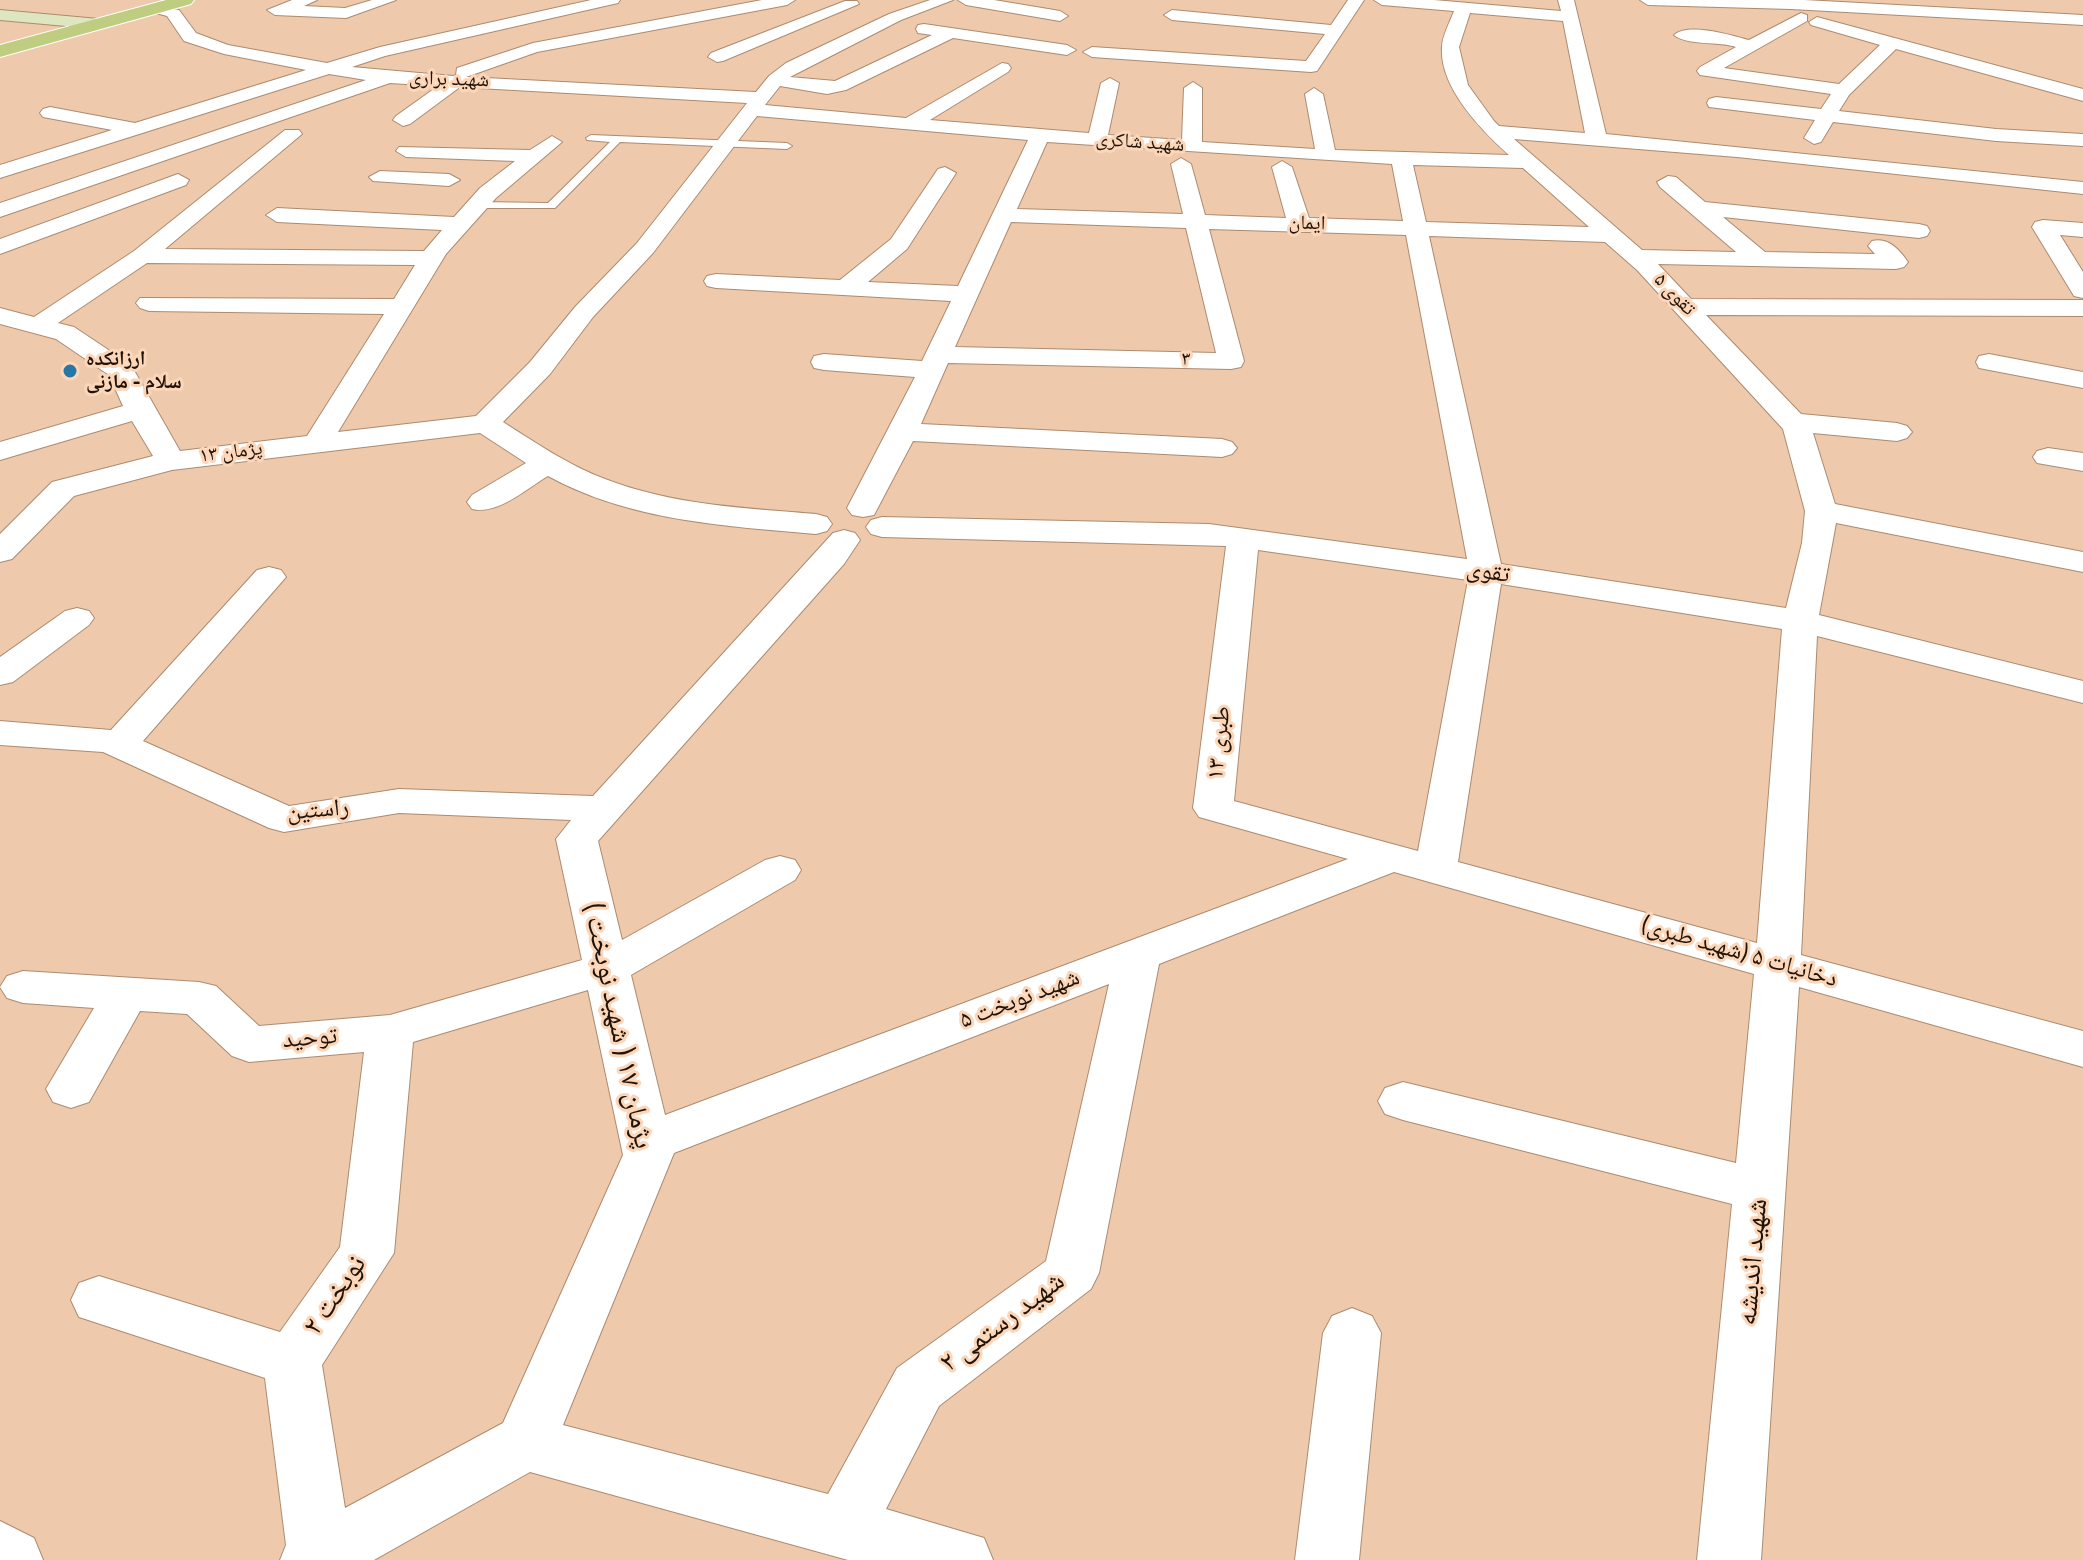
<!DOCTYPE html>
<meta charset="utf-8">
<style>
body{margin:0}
canvas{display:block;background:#eec9ac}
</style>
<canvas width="2083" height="1560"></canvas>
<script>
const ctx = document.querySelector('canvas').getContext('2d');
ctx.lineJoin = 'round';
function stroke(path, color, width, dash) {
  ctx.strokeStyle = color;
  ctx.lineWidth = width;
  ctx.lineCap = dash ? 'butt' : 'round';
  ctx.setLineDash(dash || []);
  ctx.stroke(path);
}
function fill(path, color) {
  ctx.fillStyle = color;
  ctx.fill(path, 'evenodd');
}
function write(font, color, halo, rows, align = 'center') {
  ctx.font = font + ' "Titillium Web","Noto Naskh Arabic",sans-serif';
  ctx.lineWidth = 6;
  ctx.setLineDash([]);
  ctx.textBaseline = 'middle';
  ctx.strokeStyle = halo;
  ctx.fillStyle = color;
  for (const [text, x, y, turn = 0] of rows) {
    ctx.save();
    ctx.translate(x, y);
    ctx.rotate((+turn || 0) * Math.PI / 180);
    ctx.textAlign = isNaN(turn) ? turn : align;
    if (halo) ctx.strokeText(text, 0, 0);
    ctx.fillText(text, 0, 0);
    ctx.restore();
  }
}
const lane = new Path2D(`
 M591 135 787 143 792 146 787 149 620 142 555 208H476L470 205 476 202 548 203 610 142 587 140 586 138Z`);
const street = new Path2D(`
 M292 0H317L304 6 345 8 372 0H396L346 18 275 15 267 10Z
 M591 0H620L618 3 385 56 352 67 453 76 456 75 457 68 533 43 762 0H795L787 5 537 52 466 77 756 92 769 76 786 63 889 14 930 0H953L901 20 790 77 835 81 932 35 918 33 916 29 918 25 924 24 1067 45 1076 50 1067 55 953 38 846 90 827 94 780 86 765 105 906 118 1002 63 1008 64 1011 68 1008 72 930 120 1089 133 1101 83 1110 78 1119 83 1108 135 1182 140 1184 88 1193 82 1202 88V142L1315 149 1305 94 1314 88 1323 94 1335 150 1509 155C1482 131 1439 87 1442 47 1442 36 1450 22 1454 11L1382 5 1374 0H1434L1561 11 1558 0H1574L1606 134 2083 182V194L1737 157 1514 139 1642 250 1736 252 1660 187 1657 182 1668 176 1676 177 1705 202 1919 224 1927 226 1930 231 1927 236 1919 238 1723 217 1765 252 1875 254 1868 246 1872 241C1888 237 1899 249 1908 262L1904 267 1896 269 1658 264 1691 299 2083 300V316L1706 315 1801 414 1897 423 1907 426 1912 432 1907 438 1897 441 1813 433 1835 504 2083 552V572L1836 523 1819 615 2083 681V703L1817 636 1801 955 2083 1031V1067L1799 987 1761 1560H1697L1732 1204 1403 1120 1385 1114 1378 1101 1385 1088 1403 1082 1736 1163 1754 974 1394 872 1159 964 1099 1273 1091 1289 939 1406 886 1509 984 1538 993 1560H848L530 1472 374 1560H280L286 1545 265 1378 79 1317 71 1300 79 1283 99 1276 280 1332 340 1247 364 1052 249 1062 232 1056 187 1014 140 1011 89 1102 71 1108 53 1102 46 1089 94 1008 23 1003 7 998 0 987 7 976 23 971 199 982 216 986 259 1026 390 1015 582 960 556 839 571 820 399 813 284 832 269 828 103 752 0 745V721L111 730 257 570 269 567 281 570 286 577 143 741 289 806 399 789 593 796 833 533 844 530 855 533 860 540 844 564 598 841 622 940 765 860 780 856 795 860 801 870 795 880 631 975 665 1115 1348 859 1199 817 1193 808 1226 546 882 537 871 534 866 527 871 520 882 517 1209 524 1467 559 1406 235 1209 229 1244 361 1241 367 1231 369 948 363 921 424 1222 439 1232 442 1237 448 1232 454 1222 457 913 441 874 515 863 517 852 515 847 508 915 377 824 370 814 368 811 362 814 356 824 354 922 361 951 301 716 288 707 286 704 281 707 276 716 274 840 280 891 239 938 169 945 167 956 173 907 249 868 282 958 286 1028 140 757 116 653 253 593 317 550 374 503 422C536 443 568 465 605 479 672 505 744 508 816 514L827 517 832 524 827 531 816 534C725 526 630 521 548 476 526 489 498 515 472 509L467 502 472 495 526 463 480 433 172 470 74 496 12 559 0 562V534L52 482 153 456 132 421 0 460V442L123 406 109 375 56 339 0 324V308L34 317 134 251 285 130H299L302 134 165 249 424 251 442 230 277 222 266 215 277 208 454 217 480 188 515 161 406 157 396 151 399 147 530 150 552 136 562 142 496 198 446 254 338 432 476 416 530 362 575 307 637 243 747 103 460 87 410 124 403 126 393 120 396 116 438 86 390 83 0 217V203L366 80 329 74 0 178V165L112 130 43 117 40 113 43 109 50 107 135 123 306 70 224 54 184 41 167 16 148 11V5L179 10 196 33 228 45 327 63 380 47ZM1470 13 1563 21 1585 133 1499 126 1494 121 1468 85 1459 47ZM1047 142 1392 164 1403 221 1309 218 1292 167 1282 161 1272 167 1286 218 1205 215 1191 164 1181 158 1171 164 1183 214 1017 209ZM1413 165 1523 168 1589 227 1426 222ZM1011 222 1186 228 1216 353 955 347ZM1429 236 1605 242 1637 270 1783 429 1805 511 1802 543 1786 608 1501 564ZM147 263 415 265 394 299 140 298 136 303 140 308 149 311 384 314 307 436 180 451 131 365 74 327 58 323ZM1258 550 1468 580 1418 851 1234 801ZM1501 584 1782 629 1757 943 1458 862ZM1109 984 1046 1261 897 1368 828 1494 563 1425 674 1153ZM588 990 623 1155 503 1423 345 1508 322 1365 394 1253 413 1042Z
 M958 0H994L1060 11 1068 16 1060 21 966 5Z
 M1348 0H1364L1317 71 1311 72 1092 57 1083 52 1092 47 1306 61 1325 34 1172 20 1164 15 1172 10 1331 25Z
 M1640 0H1804L2083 15V25L1791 9 1648 5Z
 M845 1H857L859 4 723 61 717 62 708 57 711 53Z
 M1801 13 1807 15V21L1724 68 1839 84 1880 45 1811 25 1809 22 1817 17 2083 89V101L1896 49 1849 95 1839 111 1996 129 2083 134V146L1996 141 1833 122 1821 142 1814 144 1804 138 1815 120 1709 107 1707 103 1709 99 1716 97 1821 109 1831 94 1700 75 1697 71 1700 67 1736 47C1718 41 1688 46 1674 35 1688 22 1731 35 1749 40Z
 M380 171 449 174 460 180 449 186 373 181 369 177Z
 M178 174 189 180 186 185 0 254V239Z
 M2043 220 2083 223V237L2060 235 2083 272V298L2074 296 2032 227 2035 222Z
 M1989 354 2083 372V388L1979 368 1976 362 1979 356Z
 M2048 448 2083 453V471L2037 463 2033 457 2037 451Z
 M77 608 89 611 94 618 89 625 13 682 0 685V657L65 611Z
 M1352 1308 1372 1316 1381 1333 1359 1560H1295L1323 1333 1332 1316Z
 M0 1521 34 1538 43 1560H0Z`);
const secondary = new Path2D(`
 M0 10 99 19 108 24 99 29 0 20Z`);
const primary = new Path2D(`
 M166 0H194L191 4 0 57V45Z`);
const markers = [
 [70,371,8,"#2676a7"]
];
const farStreetnames = [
 ["شهید براری",449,80,2],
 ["شهید شاکری",1140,143,4],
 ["ایمان",1307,224,2],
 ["تقوی ۵",1674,295,46],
 ["۳",1186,360,1],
 ["پژمان ۱۳",231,453,-7]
];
const farPoinames = [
 ["ارزانکده",86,360],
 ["سلام - مازنی",86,383]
];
const streetNames = [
 ["تقوی",1488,573,8],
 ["طبری ۱۳",1220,743,-84],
 ["راستین",318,811,-5],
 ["دخانیات ۵ (شهید طبری)",1739,953,16],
 ["شهید نوبخت ۵",1020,1000,-21],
 ["توحید",310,1039,-5]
];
const nearStreetnames = [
 ["پژمان ۱۷ ( شهید نوبخت )",617,1026,78],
 ["شهید اندیشه",1754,1262,-85],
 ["نوبخت ۲",336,1296,-56],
 ["شهید رستمی ۲",1003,1323,-37]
];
stroke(lane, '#ad8b6f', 2);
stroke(street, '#ad8b6f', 2);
stroke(secondary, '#ad8b6f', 2);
stroke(primary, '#fff', 2);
fill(lane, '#fff');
fill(street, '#fff');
fill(secondary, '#dee6c0');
fill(primary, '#becd80');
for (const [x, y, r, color] of markers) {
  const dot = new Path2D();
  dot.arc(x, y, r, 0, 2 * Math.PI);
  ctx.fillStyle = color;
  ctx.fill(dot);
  stroke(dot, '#fcd6b9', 3);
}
write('20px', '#1f1308', '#fcd6b9', farStreetnames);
write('bold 20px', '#1f1308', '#fcd6b9', farPoinames, 'left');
write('24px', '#1f1308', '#fcd6b9', streetNames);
write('28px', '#1f1308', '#fcd6b9', nearStreetnames);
</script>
